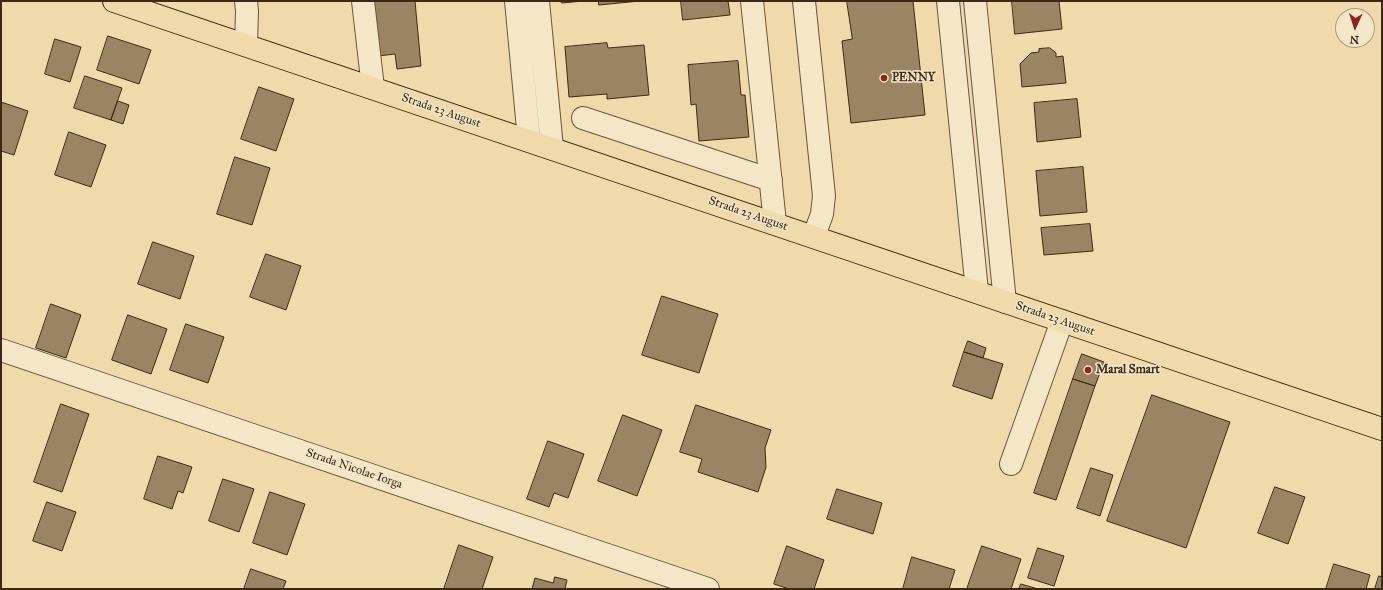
<!DOCTYPE html>
<style>
body{margin:0}
#map{position:relative;width:1383px;height:590px;overflow:hidden;background:#f0d9ab;font-family:"IM FELL Great Primer",serif}
canvas{display:block}
.frame{position:absolute;inset:0;border:2px solid #3d2818;pointer-events:none}
.north{position:absolute;left:1335px;top:8px;width:40px;height:40px;box-sizing:border-box;background:#f5e6c8;border:1px solid #ab9a82;border-radius:50%;rotate:183deg;font-size:11px;font-weight:700;line-height:16px;text-align:center;color:#3d2818}
.north::after{content:'';display:block;margin:auto;width:14px;height:18px;background:#8f2418;clip-path:polygon(50% 0,100% 100%,50% 72%,0 100%)}
</style>
<div id="map">
<canvas width="1383" height="590"></canvas>
<div class="frame"></div>
<div class="north">N</div>
</div>
<script>
const ctx = document.querySelector('canvas').getContext('2d');
ctx.lineJoin = 'round';
function fill(path, color) {
  ctx.fillStyle = color;
  ctx.fill(path, 'evenodd');
}
function stroke(path, color, width, dash) {
  ctx.strokeStyle = color;
  ctx.lineWidth = width;
  ctx.lineCap = dash ? 'butt' : 'round';
  ctx.setLineDash(dash || []);
  ctx.stroke(path);
}
function write(font, color, halo, rows, align = 'center') {
  ctx.font = font + ' "IM FELL Great Primer",serif';
  ctx.lineWidth = 3;
  ctx.setLineDash([]);
  ctx.textBaseline = 'middle';
  ctx.strokeStyle = halo;
  ctx.fillStyle = color;
  for (const [text, x, y, turn = 0] of rows) {
    ctx.save();
    ctx.translate(x, y);
    ctx.rotate((+turn || 0) * Math.PI / 180);
    ctx.textAlign = isNaN(turn) ? turn : align;
    if (halo) ctx.strokeText(text, 0, 0);
    ctx.fillText(text, 0, 0);
    ctx.restore();
  }
}
const building = new Path2D(`
 M373 1H415L421 66 397 69 395 54 378 56Z
 M561 1H583L562 3Z
 M599 1H640L599 5Z
 M681 1H728L730 15 683 20Z
 M847 1H913L925 115 851 123 842 41 852 39Z
 M1012 1H1059L1062 29 1015 34Z
 M108 36 151 50 139 84 97 70Z
 M55 39 81 47 70 82 45 74Z
 M607 43 608 48 644 45 649 95 607 99V94L569 97 565 47Z
 M1050 48 1056 53V57L1063 56 1066 83 1022 87 1020 64 1031 53 1039 52V49Z
 M738 61 741 95H745L749 137 699 141 696 104 691 105 688 65Z
 M85 76 122 88 111 120 74 108Z
 M259 87 294 99 276 151 241 139Z
 M1077 99 1081 137 1037 142 1034 103Z
 M118 101 129 105 123 124 111 120Z
 M1 102 28 111 14 155 1 151Z
 M69 132 106 145 91 187 55 175Z
 M235 157 270 168 252 225 217 214Z
 M1083 167 1087 212 1040 216 1036 171Z
 M1090 224 1093 251 1044 255 1041 228Z
 M153 242 194 256 180 299 138 284Z
 M266 254 301 266 286 310 250 297Z
 M662 296 718 314 699 373 642 355Z
 M51 304 81 315 66 358 36 348Z
 M128 315 167 329 151 374 112 360Z
 M186 324 224 337 208 383 170 370Z
 M968 341 986 348 983 358 964 352Z
 M964 352 1003 364 992 399 953 386Z
 M1082 354 1104 362 1095 386 1073 379Z
 M1073 379 1095 386 1056 500 1034 493Z
 M1152 395 1230 422 1186 548 1107 521Z
 M61 404 89 414 62 492 34 482Z
 M696 405 771 430 765 448 766 467 758 492 698 472 702 459 680 452Z
 M623 415 662 430 637 496 598 481Z
 M548 441 584 454 568 498 554 493 549 507 527 499Z
 M158 456 192 467 183 493 178 491 172 509 144 499Z
 M1091 468 1113 475 1100 516 1077 508Z
 M223 479 254 489 239 532 209 521Z
 M1275 487 1305 497 1288 544 1258 533Z
 M837 489 882 503 873 534 827 519Z
 M270 492 305 504 287 555 253 543Z
 M47 502 76 512 62 551 33 541Z
 M459 545 493 557 482 589H444Z
 M787 546 824 560 814 589H789L774 584Z
 M982 546 1021 559 1011 589H967Z
 M1038 548 1064 556 1054 586 1028 578Z
 M912 557 955 570 949 589H903Z
 M1334 564 1370 575 1366 589H1326Z
 M251 569 286 581 283 589H244Z
 M1379 576 1382 577V589H1375Z
 M555 577 567 580 565 589H532L535 578 553 583Z
 M1021 584 1038 589H1019Z`);
const minor = new Path2D(`
 M363 1 373 88
 M516 1 529 140
 M538 1 552 148
 M752 1 775 223
 M804 1 824 196 822 214 814 236
 M948 1 977 291
 M975 1 1005 302
 M246 45 247 11 246 1
 M583 118 771 180
 M1 350 708 589
 M1011 464 1062 321`);
const major = new Path2D(`
 M114 1 1382 429`);
const markers = [
 [884,78,4,"#8f2418"],
 [1088,370,4,"#8f2418"]
];
const poiNames = [
 ["PENNY",892,78],
 ["Maral Smart",1096,370]
];
const streetNames = [
 ["Strada 23 August",441,111,19],
 ["Strada 23 August",748,214,19],
 ["Strada 23 August",1055,319,19],
 ["Strada Nicolae Iorga",354,469,19]
];
fill(building, '#9a8464');
stroke(building, '#3d2818', 1);
stroke(minor, '#6a543d', 24);
stroke(major, '#3d2818', 24);
stroke(minor, '#f5e6c8', 22);
stroke(major, '#f0d9ab', 22);
for (const [x, y, r, color] of markers) {
  const dot = new Path2D();
  dot.arc(x, y, r, 0, 2 * Math.PI);
  ctx.fillStyle = color;
  ctx.fill(dot);
  stroke(dot, '#f5e6c8', 1.5);
}
write('bold 12px', '#3d2818', '#f5e6c8', poiNames, 'left');
write('12px', '#3d2818', '#f5e6c8', streetNames);
</script>
